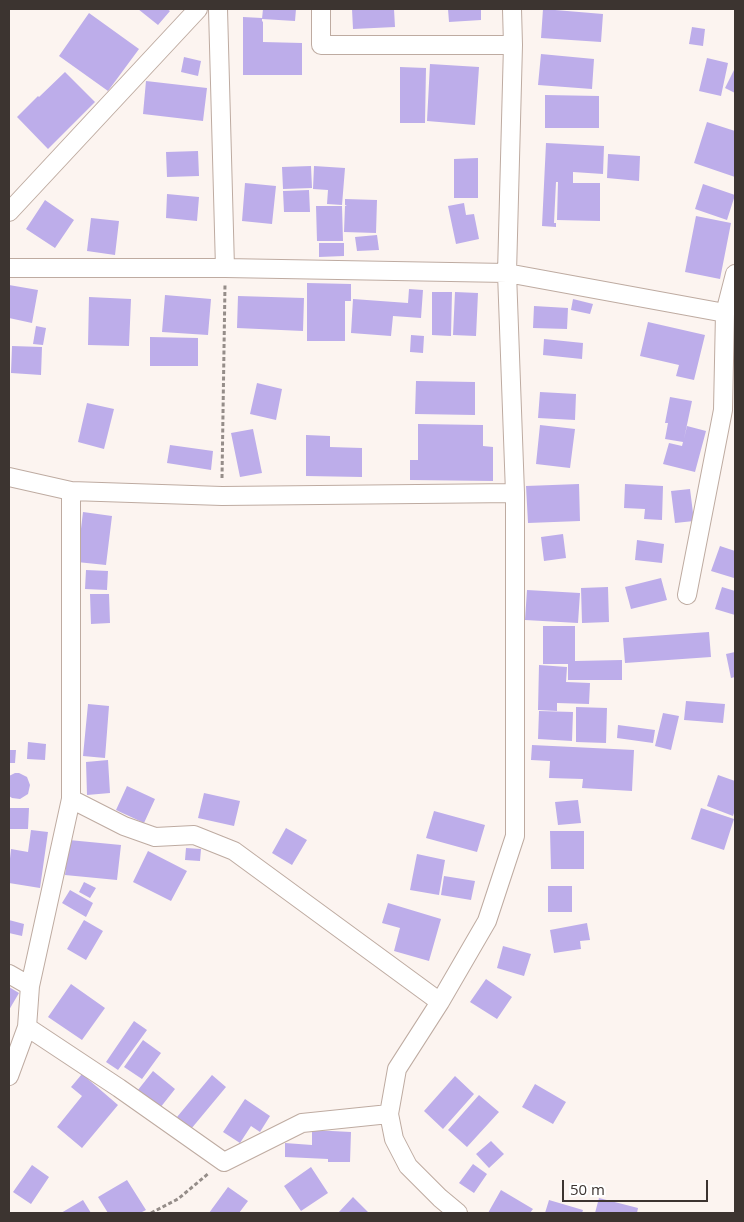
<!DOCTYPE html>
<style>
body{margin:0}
#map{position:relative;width:744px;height:1222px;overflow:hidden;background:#fcf4f0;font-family:"Open Sans",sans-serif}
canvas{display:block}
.frame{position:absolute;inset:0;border:10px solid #3c3430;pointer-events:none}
.scale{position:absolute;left:562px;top:1180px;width:146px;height:22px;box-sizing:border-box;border:2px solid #3c3430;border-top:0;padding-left:6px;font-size:15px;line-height:18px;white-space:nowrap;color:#3c3430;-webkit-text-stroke:4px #fff;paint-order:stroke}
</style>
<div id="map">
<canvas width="744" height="1222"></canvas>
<div class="frame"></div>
<div class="scale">50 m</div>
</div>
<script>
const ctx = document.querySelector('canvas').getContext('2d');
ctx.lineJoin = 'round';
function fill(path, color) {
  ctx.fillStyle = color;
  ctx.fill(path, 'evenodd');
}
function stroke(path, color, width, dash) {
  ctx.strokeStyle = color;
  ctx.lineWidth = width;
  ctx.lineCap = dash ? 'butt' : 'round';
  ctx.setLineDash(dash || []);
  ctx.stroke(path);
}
const building = new Path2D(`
 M138 9H167L170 11 158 25Z
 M263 9H296L295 21 262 19Z
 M352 9H394L395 27 353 29Z
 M448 9H481V20L449 22Z
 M543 9 603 14 601 42 541 38Z
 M89 13 139 49 108 91 59 56Z
 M243 17 262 18V22L263 21V42L302 43V75H243Z
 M692 27 705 29 703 46 689 44Z
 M541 54 594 59 592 89 538 85Z
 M184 57 201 61 198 76 181 72Z
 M707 58 728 63 721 96 699 91Z
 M430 64 479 67 475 125 427 121Z
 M400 67 426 68 425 123H400Z
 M735 68V93L725 88Z
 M65 72 95 102 48 149 17 117 38 96 39 97Z
 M146 81 207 88 203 121 143 114Z
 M545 95 599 96V128H545Z
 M707 122 735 131V177L694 163Z
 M546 143 604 146 603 174 573 172V183H600V221L557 220 558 182H556L554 223H556V227L542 226Z
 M198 151 199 176 167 177 166 152Z
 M608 154 640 156 639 181 607 178Z
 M478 158V198H454V159Z
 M311 166 312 188 283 189 282 167Z
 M314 166 345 168 342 205 327 204 328 190 313 189Z
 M245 183 276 186 272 224 242 221Z
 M703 184 735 195 727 220 695 209Z
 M309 190 310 212H284L283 191Z
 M167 194 199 197 197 221 166 218Z
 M345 199 377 200 376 233 344 232 345 206H347L345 205Z
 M45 200 74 220 55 248 26 229Z
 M464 203 466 215 474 214 479 239 456 244 448 206Z
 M316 206H342L343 241H317Z
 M696 216 731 223 720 279 685 272Z
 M91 218 119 221 115 255 87 251Z
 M377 235 379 250 357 251 355 237Z
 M319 243H344V256L319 257Z
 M307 283 351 284V301H345V341H307Z
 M9 285 38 290 32 323 9 318Z
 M409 289 423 290 421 318 393 316 391 336 351 333 353 299 408 303Z
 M432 292H452L451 336 432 335Z
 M455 292 478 293 476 336 453 335Z
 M165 295 211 299 208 335 162 332Z
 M238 296 304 298 303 331 237 328Z
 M89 297 131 299 129 346 88 345Z
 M573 299 593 304 590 314 571 310Z
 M534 306 568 308 567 329 533 328Z
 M648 322 705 335 694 380 676 376 679 365 640 356Z
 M36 326 46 328 43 345 33 344Z
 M411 335 424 336 423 353 410 352Z
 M150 337 198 338V366H150Z
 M544 339 583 343 582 359 543 355Z
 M12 346 42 347 41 375 11 373Z
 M416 381 475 382V415L415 414Z
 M257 383 282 389 276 420 250 414Z
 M540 392 576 394 575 420 538 418Z
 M670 397 692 401 684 439 687 426 706 431 695 472 663 464 669 443 682 446 683 442 665 439 668 423H665Z
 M87 403 114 409 104 449 78 442Z
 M418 424 483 425V446L493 447V481L410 480V460H418Z
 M540 425 575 429 570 468 536 464Z
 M253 429 262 473 240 477 231 433Z
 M306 435 330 436V447L362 448V477L306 476Z
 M170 445 213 451 211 470 167 463Z
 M579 484 580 521 528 523 526 486Z
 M625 484 663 486 662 520 644 519 645 509 624 508Z
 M690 489 694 521 675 523 671 491Z
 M83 512 112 516 106 565 77 562Z
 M563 534 566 558 544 561 541 537Z
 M637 540 664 544 662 563 635 560Z
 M720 546 735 551 734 578 711 571Z
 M86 570 108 571 107 590 85 589Z
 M661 578 667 600 631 609 625 587Z
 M608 587 609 622 582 623 581 588Z
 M722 587 735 591V615L715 609Z
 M527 590 580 593 578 623 525 620Z
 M90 594H109L110 623 91 624Z
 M543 626H575V661L622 660V680H568V664H543Z
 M709 632 711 657 625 663 623 638Z
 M735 652V677L731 678 726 654Z
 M539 665 567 667 566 682 590 683 589 704 557 703V711L538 710Z
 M686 701 725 704 723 723 684 720Z
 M88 704 109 706 105 758 83 756Z
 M576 707 607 708 606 743 576 742Z
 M539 711 573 712 572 741 538 739Z
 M663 713 679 716 671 750 655 746Z
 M618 725 655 730 653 743 617 738Z
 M28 742 46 744 45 760 27 759Z
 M532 745 634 750 632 791 582 788 583 779 549 778 550 761 531 760Z
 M9 750H16L15 763H9Z
 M108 760 110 793 87 795 86 762Z
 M15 773H19L27 777 30 785 28 794 20 799 12 798 9 796V776Z
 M718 775 735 781V810L733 816 707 806Z
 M127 786 155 799 144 823 116 810Z
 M204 793 240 801 234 826 198 818Z
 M578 800 581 823 558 825 555 802Z
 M9 808H29L28 829H9Z
 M701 808 734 819 724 850 691 839Z
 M434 811 485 825 477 852 426 838Z
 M286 828 307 840 292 865 272 853Z
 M31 830 48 832 40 888 9 883V868L11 849 28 852Z
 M550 831H584V869H551Z
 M69 840 121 845 117 880 65 875Z
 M186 848 201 849 200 861 185 860Z
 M148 851 187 871 171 901 133 882Z
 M417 854 445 860 439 895 410 890Z
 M444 876 475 881 471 900 441 895Z
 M84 882 96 888 90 898 79 892Z
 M548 886H572V912H548Z
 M70 890 93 903 86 917 62 903Z
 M388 903 441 919 429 961 394 951 400 928 382 923Z
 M9 920 24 924 22 936 9 933Z
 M84 920 103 931 86 960 67 949Z
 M587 923 590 940 580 941 581 949 554 953 550 930Z
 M503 946 531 954 524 976 497 968Z
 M486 979 512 997 497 1019 470 1002Z
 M71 984 105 1008 82 1040 48 1017Z
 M9 987 19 993 9 1010Z
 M134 1021 147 1030 118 1070 106 1062Z
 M143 1040 161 1053 142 1079 124 1067Z
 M153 1071 175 1089 160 1108 138 1090Z
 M82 1074 118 1105 82 1148 57 1127 82 1096 71 1087Z
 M212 1075 226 1087 191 1129 177 1117Z
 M455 1076 474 1094 443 1129 424 1111Z
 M535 1084 566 1102 553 1124 522 1107Z
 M479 1095 499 1112 467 1147 448 1130Z
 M245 1099 270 1116 260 1132 251 1126 240 1143 223 1132Z
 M312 1130 351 1132 350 1162H328V1159L285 1157V1143L312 1145Z
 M491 1141 504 1154 489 1168 476 1154Z
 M473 1164 487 1174 474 1193 459 1183Z
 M32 1165 49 1177 31 1204 13 1192Z
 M311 1167 328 1193 301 1211 284 1186Z
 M127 1180 146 1210 140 1213H108L98 1197Z
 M228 1187 248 1201 239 1213H209Z
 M501 1190 533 1209 530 1213H488Z
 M353 1197 368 1212 367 1213H338Z
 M599 1198 638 1208 637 1213H595Z
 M83 1200 91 1213H61Z
 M549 1200 583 1210 582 1213H545Z`);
const path = new Path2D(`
 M222 478 225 284
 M151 1213 178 1199 209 1173`);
const minor = new Path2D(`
 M218 9 225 268
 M321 9V45H513
 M9 212 198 9
 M9 268H225L507 273 725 313
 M9 477 71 491 222 496 515 493
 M687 595 723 410 725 313 735 274
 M71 799 124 826 155 837 194 835 234 851 440 1002
 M9 974 30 986
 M27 1027 119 1088 224 1162 302 1123 389 1114
 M9 1076 27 1027 30 986 71 799V491
 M458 1213 440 1198 408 1166 394 1139 389 1114 397 1069 440 1002 487 921 515 836V493L507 273 513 45 512 9`);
fill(building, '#bdadea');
stroke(minor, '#beaba1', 20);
stroke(path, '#958d89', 3, [4, 2.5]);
stroke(minor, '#fff', 18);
</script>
